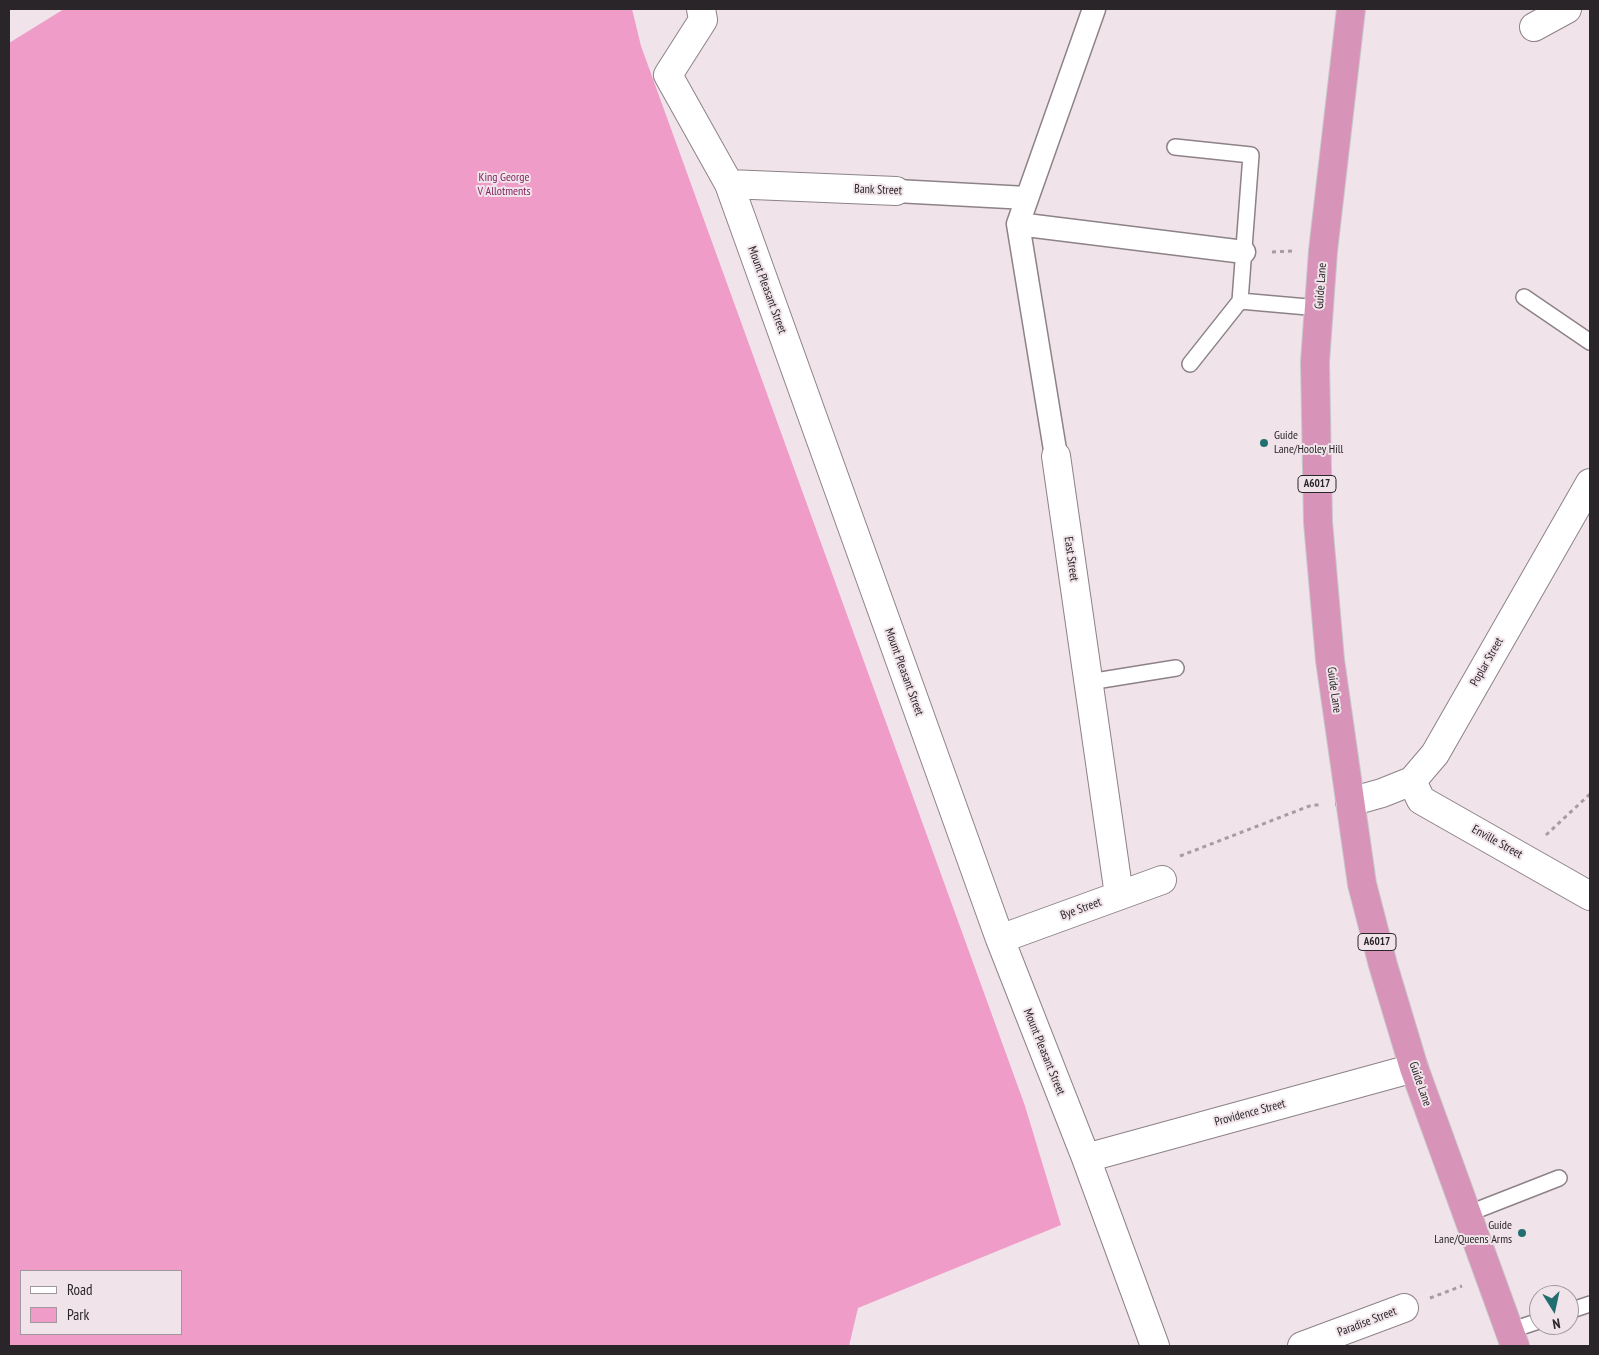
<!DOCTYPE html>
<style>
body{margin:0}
#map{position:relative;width:1599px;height:1355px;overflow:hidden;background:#f0e4ea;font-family:"PT Sans Narrow",sans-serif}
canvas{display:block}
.frame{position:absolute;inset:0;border:10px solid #2a2528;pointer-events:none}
.legend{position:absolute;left:20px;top:1270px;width:162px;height:65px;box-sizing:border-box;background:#f0e4ea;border:1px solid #a1989c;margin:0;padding:6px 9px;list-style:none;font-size:15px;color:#2a2528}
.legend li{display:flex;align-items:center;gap:10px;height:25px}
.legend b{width:25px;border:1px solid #a1989c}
.north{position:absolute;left:1529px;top:1285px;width:50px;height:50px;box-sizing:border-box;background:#f0e4ea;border:1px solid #a1989c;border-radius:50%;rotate:170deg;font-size:14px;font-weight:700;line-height:20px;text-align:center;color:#2a2528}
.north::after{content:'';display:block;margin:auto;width:18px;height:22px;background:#236f70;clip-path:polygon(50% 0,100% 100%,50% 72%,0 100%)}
</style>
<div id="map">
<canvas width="1599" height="1355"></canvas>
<div class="frame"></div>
<ul class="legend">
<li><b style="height:6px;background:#fff"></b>Road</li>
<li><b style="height:14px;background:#f09cc8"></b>Park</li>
</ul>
<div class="north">N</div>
</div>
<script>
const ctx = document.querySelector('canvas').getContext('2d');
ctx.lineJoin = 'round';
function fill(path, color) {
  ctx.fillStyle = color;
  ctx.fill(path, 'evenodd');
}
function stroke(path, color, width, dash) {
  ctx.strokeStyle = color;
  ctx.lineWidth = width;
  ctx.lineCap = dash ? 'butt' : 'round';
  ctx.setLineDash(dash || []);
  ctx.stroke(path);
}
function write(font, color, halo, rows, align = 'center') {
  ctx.font = font + ' "PT Sans Narrow",sans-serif';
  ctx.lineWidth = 4;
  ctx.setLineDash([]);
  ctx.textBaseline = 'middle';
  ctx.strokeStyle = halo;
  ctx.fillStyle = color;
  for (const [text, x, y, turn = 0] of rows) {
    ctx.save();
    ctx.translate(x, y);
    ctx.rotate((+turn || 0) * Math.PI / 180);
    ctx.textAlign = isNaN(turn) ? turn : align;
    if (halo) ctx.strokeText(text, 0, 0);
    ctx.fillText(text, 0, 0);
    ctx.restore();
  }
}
const green = new Path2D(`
 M64 9H632L641 46 1025 1106 1061 1225 858 1308 849 1346H9V43ZM181 1271V1334H21V1271Z`);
const path = new Path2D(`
 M1272 252 1293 251
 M1546 835 1590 794
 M1180 856 1312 805H1320
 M1430 1298 1462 1286`);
const service = new Path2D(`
 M1175 147 1251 155 1240 301 1190 364
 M1524 297 1590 342
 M1240 301 1319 308
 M1089 682 1176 668
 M1467 1214 1559 1178
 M1569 1311 1590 1304
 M1509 1331 1539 1321`);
const pedestrian = new Path2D(`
 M896 191 1027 198
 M1018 224 1244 252
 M1056 456 1018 224 1094 9`);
const minor = new Path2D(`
 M701 9 703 20 668 75 729 184 1000 939 1086 1158 1155 1346
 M1534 27 1567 9
 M729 184 896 191
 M1056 456 1119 895
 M1412 781 1421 800 1590 896
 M1350 802 1382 793 1412 781 1435 754 1590 483
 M1000 939 1162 880
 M1086 1158 1414 1068
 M1302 1346 1404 1308`);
const trunk = new Path2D(`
 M1351 9 1323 251 1315 362 1318 522 1330 660 1362 884 1383 965 1414 1068 1515 1346`);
const markers = [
 [1264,443,5,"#236f70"],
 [1522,1233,5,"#236f70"]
];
const shields = [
 [1317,484,38],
 [1377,942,38]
];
const shieldNames = [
 ["A6017",1317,484],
 ["A6017",1377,942]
];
const parkNames = [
 ["King George",504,178],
 ["V Allotments",504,192]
];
const streetNames = [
 ["Bank Street",878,190,2],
 ["Guide Lane",1321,286,-86],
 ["Mount Pleasant Street",767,290,70],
 ["East Street",1071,559,82],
 ["Poplar Street",1487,662,-60],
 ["Mount Pleasant Street",904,672,70],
 ["Guide Lane",1334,690,82],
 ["Enville Street",1497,842,29],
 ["Bye Street",1081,909,-20],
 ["Mount Pleasant Street",1044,1052,68],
 ["Guide Lane",1420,1084,71],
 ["Providence Street",1250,1113,-15],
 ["Paradise Street",1367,1322,-21]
];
const poiNames = [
 ["Guide",1274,436],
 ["Lane/Hooley Hill",1274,450],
 ["Guide",1512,1226,"right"],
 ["Lane/Queens Arms",1512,1240,"right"]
];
fill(green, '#f09cc8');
stroke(service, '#8d8287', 18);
stroke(pedestrian, '#8d8287', 25);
stroke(minor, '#8d8287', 30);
stroke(trunk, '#c8c6c7', 30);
stroke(path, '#a69ca1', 3, [4, 4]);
stroke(service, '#fff', 15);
stroke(pedestrian, '#fff', 22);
stroke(minor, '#fff', 28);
stroke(trunk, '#d894b8', 28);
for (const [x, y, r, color] of markers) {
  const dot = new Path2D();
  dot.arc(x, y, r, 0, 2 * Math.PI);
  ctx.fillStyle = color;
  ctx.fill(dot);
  stroke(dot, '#f0e4ea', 2);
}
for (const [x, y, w] of shields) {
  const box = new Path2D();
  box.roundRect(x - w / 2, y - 8.5, w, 17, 4);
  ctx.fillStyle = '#f0e4ea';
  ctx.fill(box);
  stroke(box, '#2a2528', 1);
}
write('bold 11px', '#2a2528', null, shieldNames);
write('12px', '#852560', '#f0e4ea', parkNames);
write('12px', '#2a2528', '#f0e4ea', streetNames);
write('12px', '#2a2528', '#f0e4ea', poiNames, 'left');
</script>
